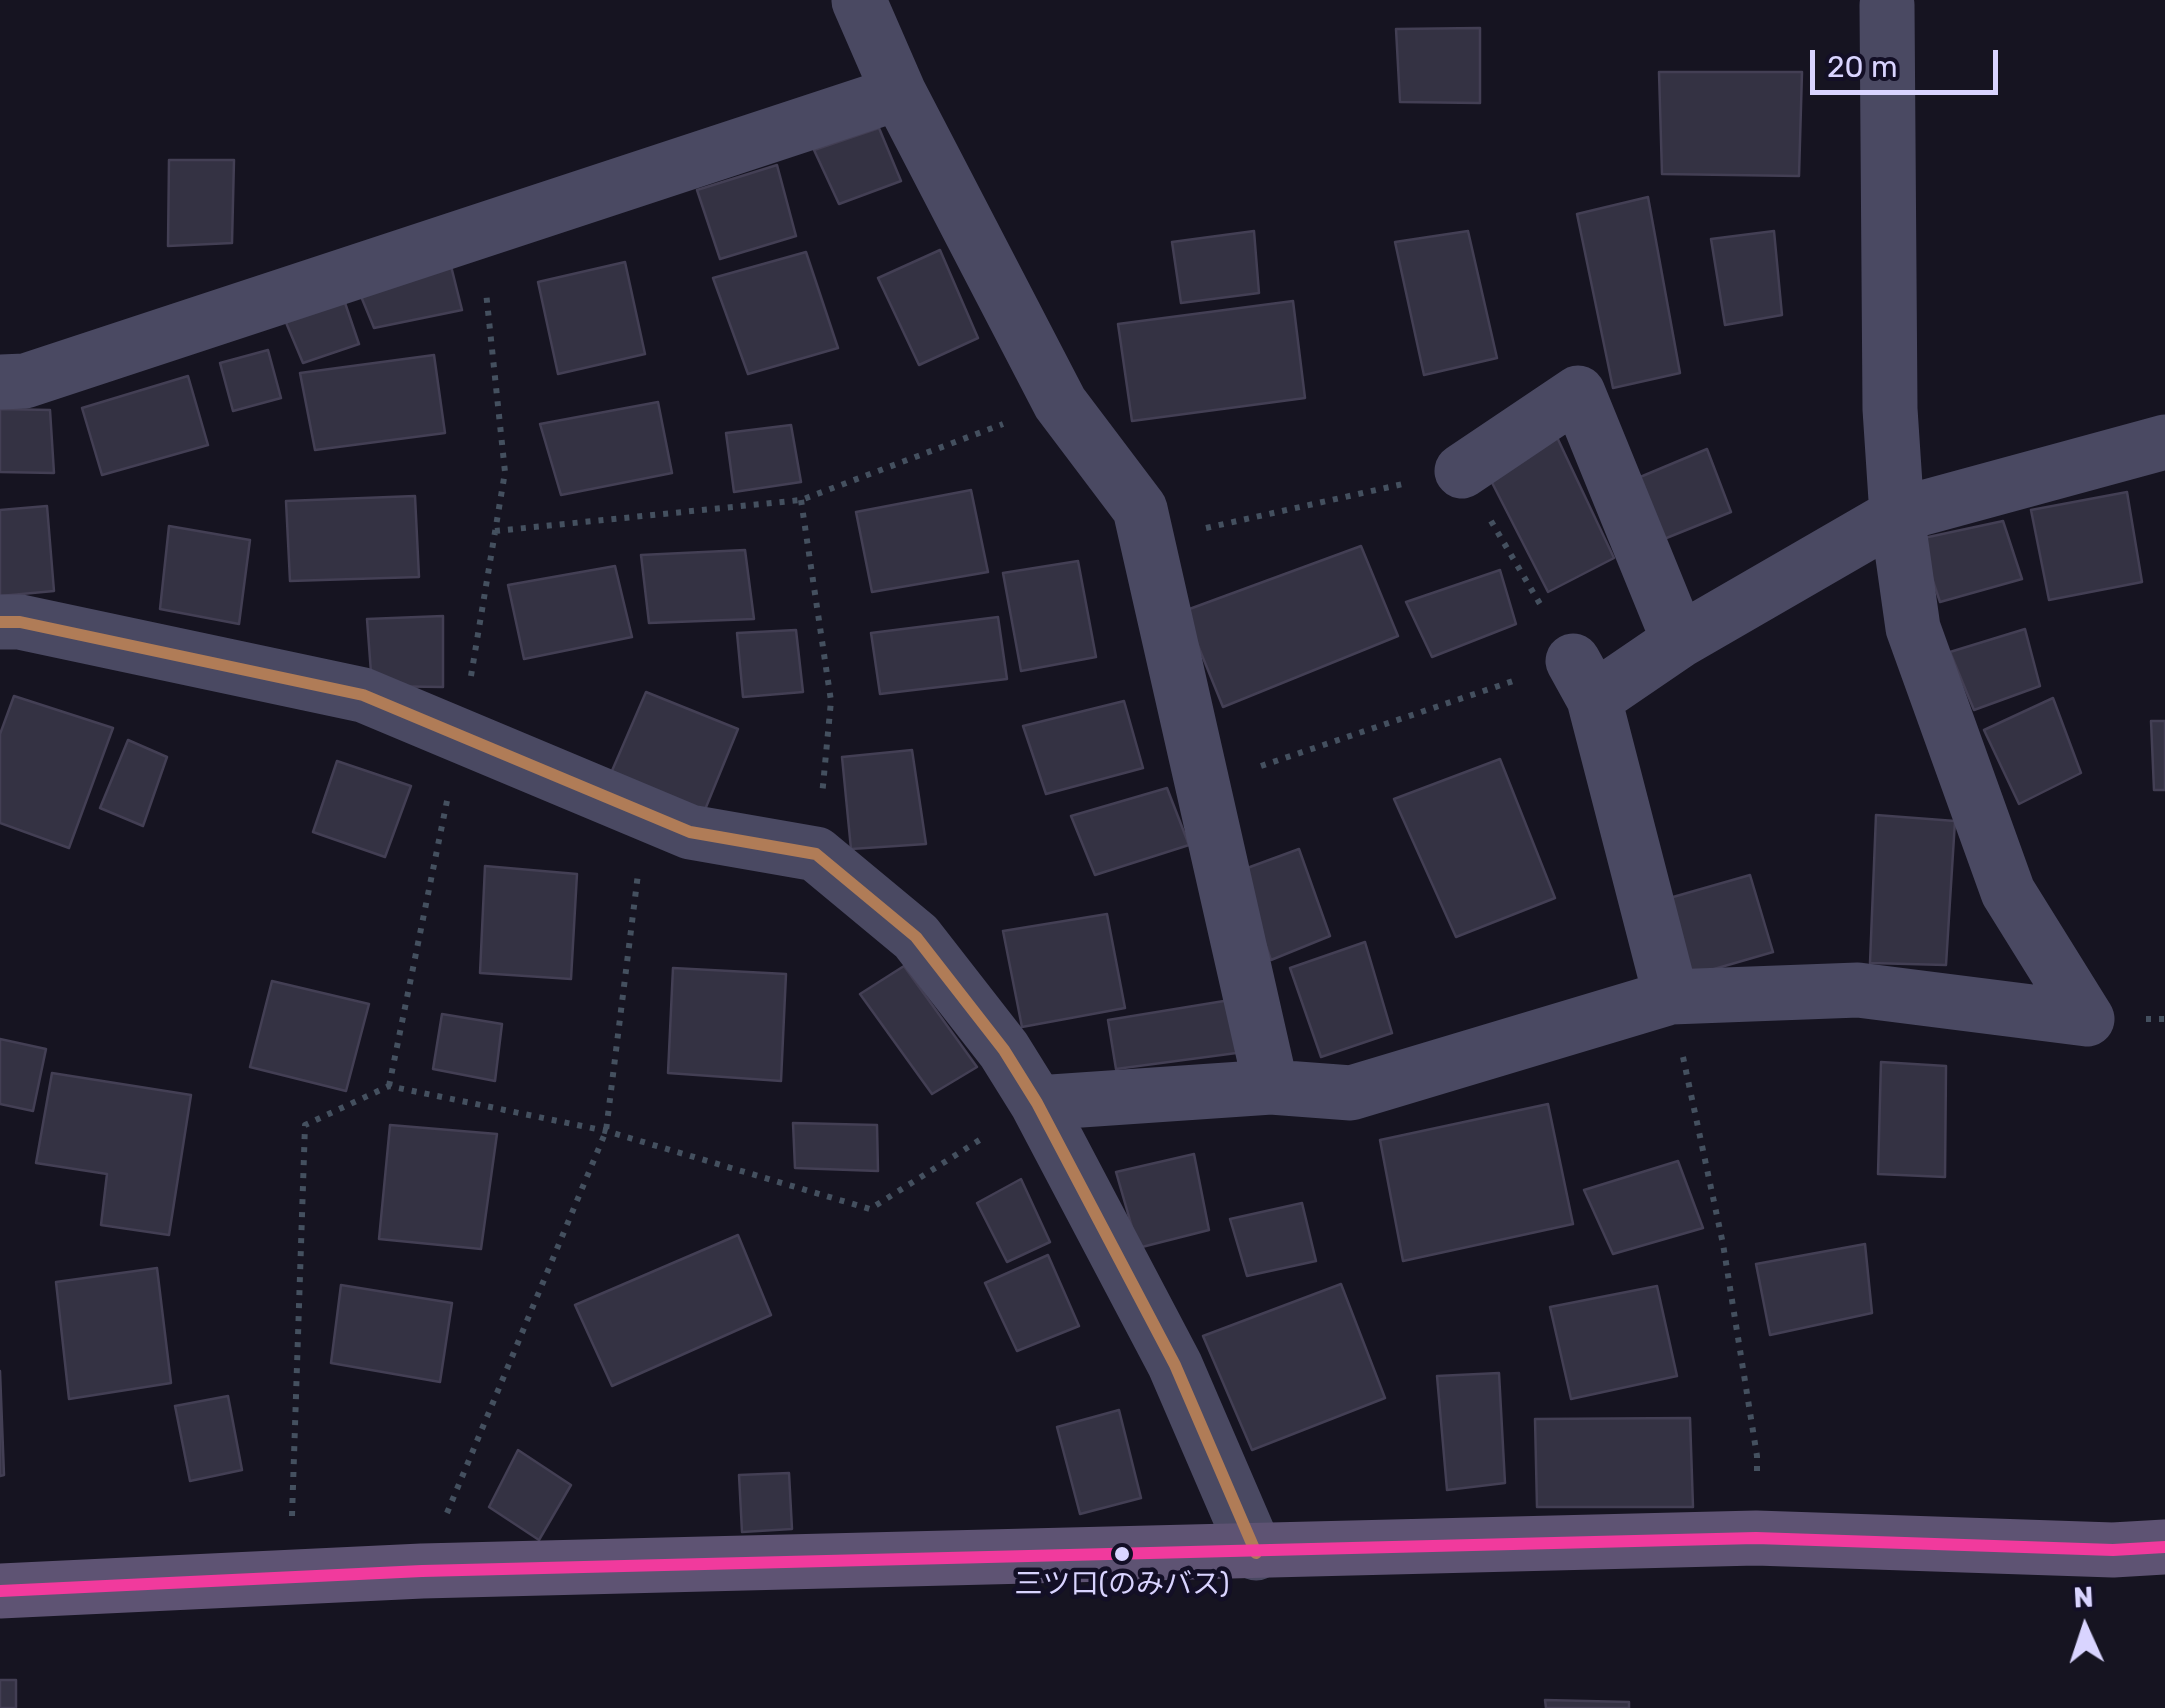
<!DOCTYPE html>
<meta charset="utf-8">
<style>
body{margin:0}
#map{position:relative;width:2165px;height:1708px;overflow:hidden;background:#161421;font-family:Rubik,sans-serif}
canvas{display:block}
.north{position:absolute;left:2035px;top:1578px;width:100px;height:100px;-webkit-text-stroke:8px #130f26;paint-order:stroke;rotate:357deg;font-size:28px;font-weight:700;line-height:40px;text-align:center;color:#d9d4ff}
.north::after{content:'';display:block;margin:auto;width:35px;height:45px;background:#d9d4ff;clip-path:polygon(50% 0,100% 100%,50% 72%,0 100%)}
.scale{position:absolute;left:1810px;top:50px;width:188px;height:45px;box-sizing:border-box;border:5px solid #d9d4ff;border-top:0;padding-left:12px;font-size:30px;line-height:35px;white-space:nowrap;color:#d9d4ff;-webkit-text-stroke:8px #130f26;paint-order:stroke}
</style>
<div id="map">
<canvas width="2165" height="1708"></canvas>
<div class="north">N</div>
<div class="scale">20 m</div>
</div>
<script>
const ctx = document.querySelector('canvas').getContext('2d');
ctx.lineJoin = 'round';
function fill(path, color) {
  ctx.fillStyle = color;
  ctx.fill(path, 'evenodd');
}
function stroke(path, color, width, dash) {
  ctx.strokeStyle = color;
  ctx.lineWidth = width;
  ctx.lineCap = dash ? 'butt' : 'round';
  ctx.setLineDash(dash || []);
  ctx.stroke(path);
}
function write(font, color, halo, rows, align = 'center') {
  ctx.font = font + ' Rubik,"Noto Sans JP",sans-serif';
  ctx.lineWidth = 9;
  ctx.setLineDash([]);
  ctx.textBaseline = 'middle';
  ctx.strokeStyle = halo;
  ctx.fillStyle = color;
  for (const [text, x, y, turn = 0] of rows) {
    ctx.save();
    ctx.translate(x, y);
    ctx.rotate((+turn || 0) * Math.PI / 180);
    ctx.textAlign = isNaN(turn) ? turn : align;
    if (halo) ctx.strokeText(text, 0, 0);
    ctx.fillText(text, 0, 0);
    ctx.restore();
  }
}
const building = new Path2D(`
 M1480 28V103L1400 102 1396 29Z
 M1659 72H1802L1799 176 1662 174Z
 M879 128 901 181 839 204 814 150Z
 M169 160H234L232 243 168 246Z
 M777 165 796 236 720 259 697 190Z
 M1648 197 1680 373 1613 388 1577 214Z
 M1254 231 1259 293 1181 303 1172 242Z
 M1468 231 1497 358 1424 375 1395 242Z
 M1774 231 1782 315 1725 325 1711 239Z
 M940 250 978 338 919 365 878 278Z
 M806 252 838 348 748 374 713 278Z
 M625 262 645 354 558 374 538 282Z
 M451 266 462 310 374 328 358 289Z
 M342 294 359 344 303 363 282 313Z
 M1293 301 1305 398 1132 421 1118 324Z
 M268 350 281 398 233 411 220 363Z
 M434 355 445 433 315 450 300 373Z
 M188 376 208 445 102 475 82 408Z
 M658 402 672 473 561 495 540 424Z
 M0 409 50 410 54 473 0 472Z
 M791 425 801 482 734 492 726 433Z
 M1555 433 1614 558 1548 592 1484 467Z
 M1707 449 1731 512 1659 541 1633 480Z
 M971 490 988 572 872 592 856 512Z
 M2127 492 2142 582 2049 600 2031 510Z
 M415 496 419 577 290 581 286 501Z
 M47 506 54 591 0 596V510Z
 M2003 521 2022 579 1940 602 1919 539Z
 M169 526 250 540 239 624 160 609Z
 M1361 546 1398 636 1223 707 1184 611Z
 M745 550 754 619 649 623 641 555Z
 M1078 561 1096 657 1021 671 1003 573Z
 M615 566 632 637 524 659 508 585Z
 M1500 570 1516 624 1432 657 1406 602Z
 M443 616V687L372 686 367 619Z
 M998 617 1007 679 880 694 871 633Z
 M2025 629 2040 686 1974 710 1950 652Z
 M796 630 803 692 743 697 737 633Z
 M646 692 738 729 702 817 608 780Z
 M14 696 113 728 69 848 0 823V734Z
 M2053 698 2081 773 2019 804 1984 730Z
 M1124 701 1143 768 1046 794 1023 726Z
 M2151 721H2165V790H2154Z
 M128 740 167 757 143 826 100 808Z
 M912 750 926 844 851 849 842 757Z
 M1500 759 1555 898 1456 937 1394 799Z
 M337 761 411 786 385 857 313 832Z
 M1167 788 1189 845 1095 875 1071 816Z
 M1876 815 1955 821 1946 965 1870 963Z
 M1299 849 1330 936 1271 960 1239 871Z
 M485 866 577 874 571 979 480 973Z
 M1750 875 1773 952 1690 976 1666 899Z
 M1107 914 1125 1008 1022 1027 1003 931Z
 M1365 942 1392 1033 1321 1057 1290 968Z
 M904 966 977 1067 932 1094 860 994Z
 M673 968 786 974 781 1081 668 1073Z
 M272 981 369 1004 346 1091 250 1067Z
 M1236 999 1244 1052 1116 1069 1108 1020Z
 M442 1014 502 1024 495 1081 433 1069Z
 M0 1039 46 1049 33 1111 0 1104Z
 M1881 1062 1946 1066 1945 1177 1878 1174Z
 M52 1073 191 1095 169 1235 101 1225 107 1174 36 1163Z
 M1548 1104 1573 1224 1403 1261 1380 1140Z
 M793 1123 877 1125 878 1171 795 1168Z
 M390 1125 497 1134 481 1249 379 1239Z
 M1194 1154 1209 1230 1138 1248 1116 1172Z
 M1678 1161 1703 1228 1613 1254 1584 1190Z
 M1021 1179 1050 1242 1007 1262 977 1203Z
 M1302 1203 1316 1261 1247 1276 1230 1219Z
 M738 1235 771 1315 612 1386 575 1305Z
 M1865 1244 1872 1313 1770 1335 1756 1264Z
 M1048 1255 1079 1326 1017 1351 985 1283Z
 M157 1268 171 1383 69 1399 56 1282Z
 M1341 1284 1385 1398 1252 1450 1203 1336Z
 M341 1285 452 1303 440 1382 331 1363Z
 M1657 1286 1677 1376 1571 1399 1550 1307Z
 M0 1371 4 1475 0 1476Z
 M1499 1373 1505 1483 1447 1490 1437 1376Z
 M228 1396 242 1470 190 1481 175 1406Z
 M1119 1410 1141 1498 1080 1514 1057 1427Z
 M1690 1418 1693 1507H1537L1535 1419Z
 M518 1450 571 1485 539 1540 489 1507Z
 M789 1473 792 1529 742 1532 739 1475Z
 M0 1680H16V1708H0Z
 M1545 1700 1629 1702V1708H1546Z`);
const path = new Path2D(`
 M801 500 831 701 822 796
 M1491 521 1543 609
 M1206 528 1403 484
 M495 531 801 500 1003 424
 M471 676 505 472 486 292
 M1261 766 1519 679
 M2146 1019H2165
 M1683 1057 1723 1244 1757 1456V1478
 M389 1086 448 796
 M447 1513 606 1131 638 874
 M292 1516 305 1125 389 1086 606 1131 870 1209 986 1136`);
const street = new Path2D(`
 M859 1 899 93 1060 403 1140 509 1271 1087
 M1887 5 1890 409 1897 515 1913 628 2008 892 2087 1019
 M0 382 25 381 899 93
 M1462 471 1578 393 1679 641
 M0 622H20L363 695 690 832 816 854 916 937 1004 1050 1037 1103 1175 1365 1256 1553
 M1573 661 1594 699 1671 997
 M1594 699 1679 641 1897 515 2165 442
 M1037 1103 1271 1087 1351 1093 1671 997 1858 990 2087 1019`);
const primary = new Path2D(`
 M0 1591 422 1571 1756 1538 2113 1550 2165 1547`);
const bus1 = new Path2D(`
 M0 622H20L363 695 690 832 816 854 916 937 1004 1050 1037 1103 1175 1365 1256 1553`);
const bus2 = new Path2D(`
 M0 1591 422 1571 1756 1538 2113 1550 2165 1547`);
const markers = [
 [1122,1554,9,"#d9d4ff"]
];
const busNames = [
 ["三ツ口(のみバス)",1122,1585]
];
fill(building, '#343243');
stroke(building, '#433f54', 2.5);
stroke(path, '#44505f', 6, [5, 8]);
stroke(street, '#4a4962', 55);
stroke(primary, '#5e5373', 55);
stroke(bus1, '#b07c57', 12);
stroke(bus2, '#f13a9d', 12);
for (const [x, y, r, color] of markers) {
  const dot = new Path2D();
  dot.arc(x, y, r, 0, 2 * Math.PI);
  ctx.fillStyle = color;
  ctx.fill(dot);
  stroke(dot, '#130f26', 4);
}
write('28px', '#d9d4ff', '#130f26', busNames);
</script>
